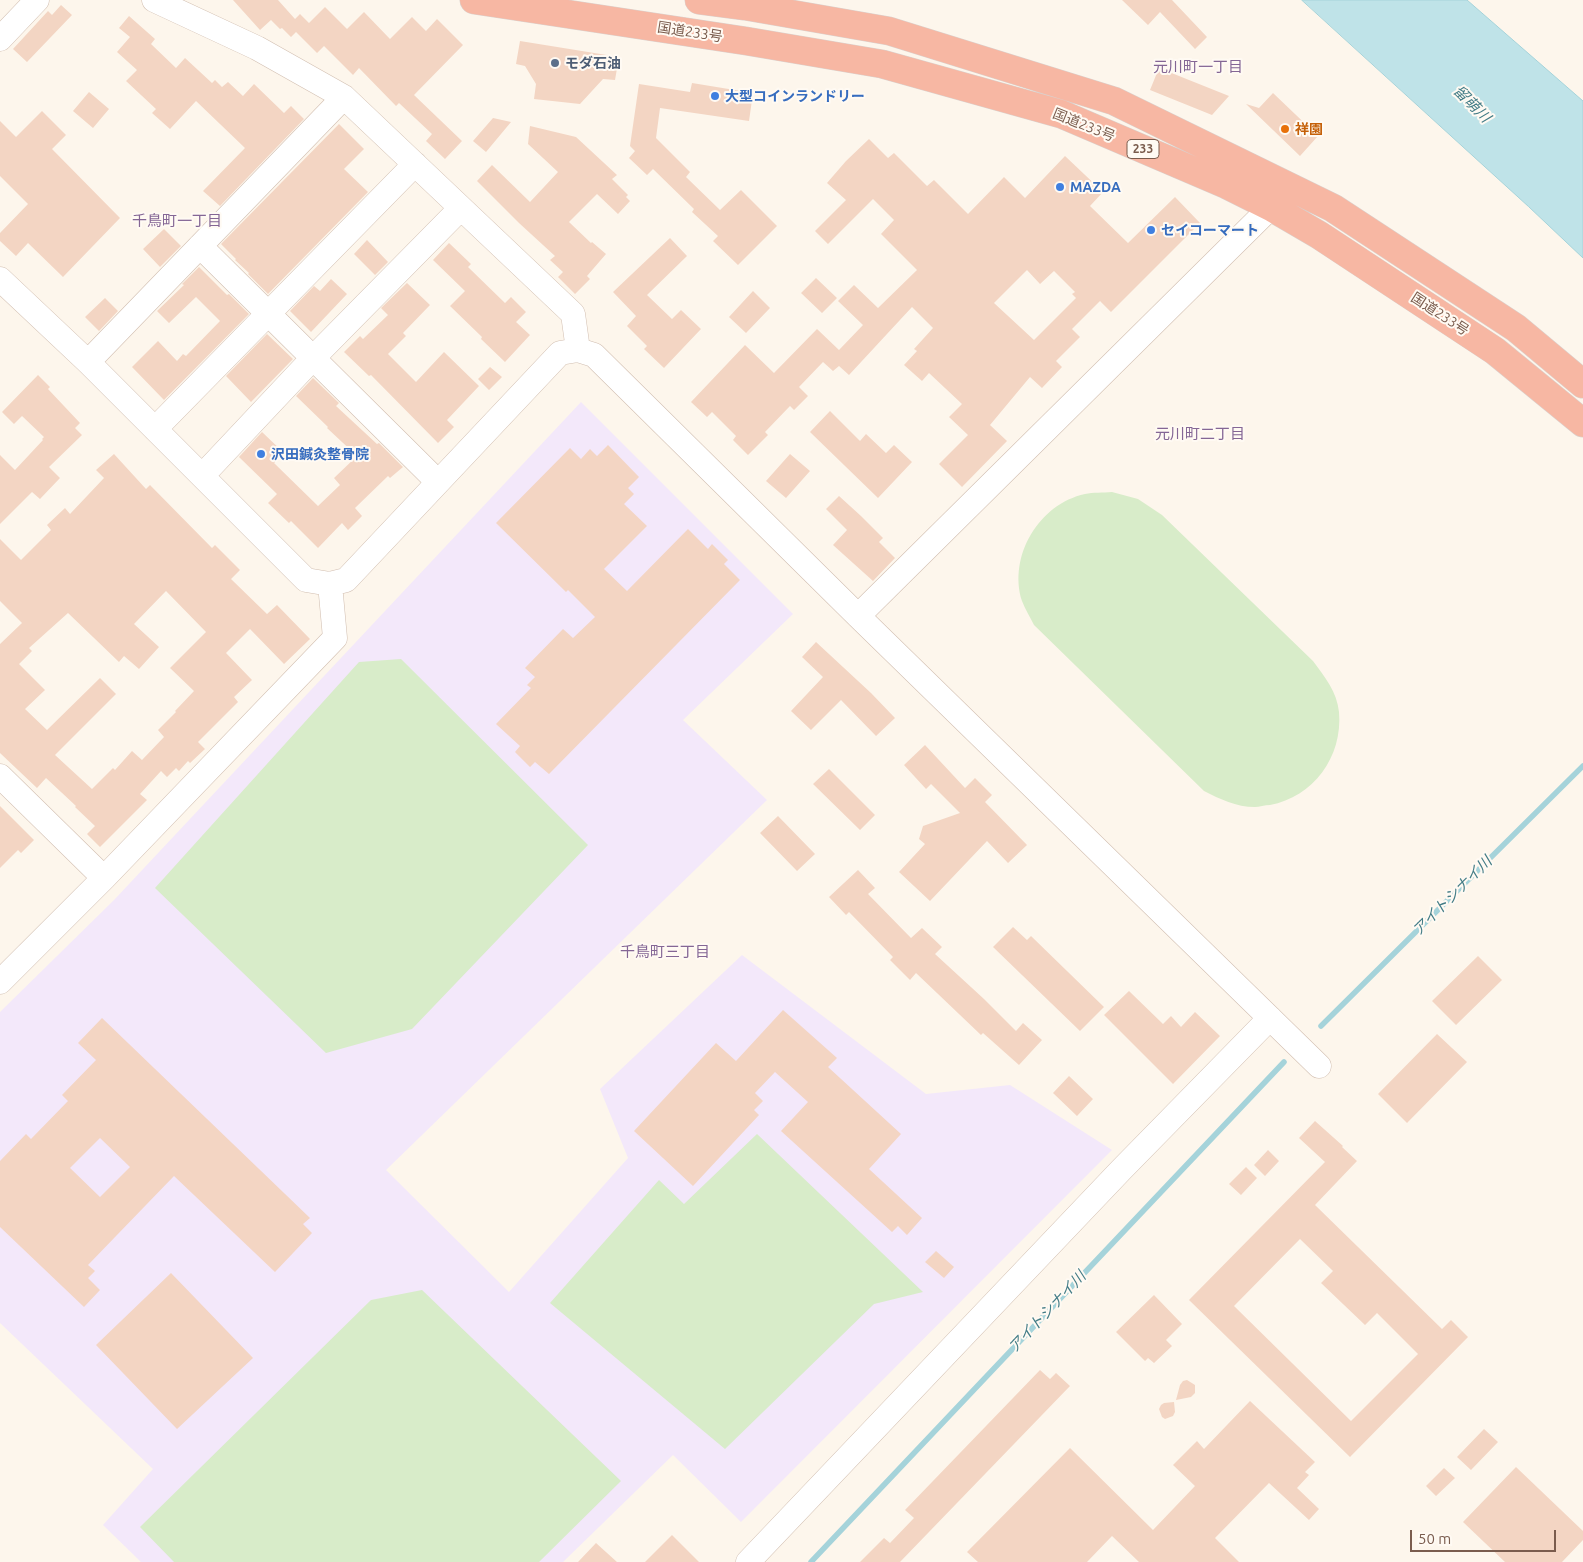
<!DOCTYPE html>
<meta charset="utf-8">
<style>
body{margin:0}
#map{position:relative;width:1583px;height:1562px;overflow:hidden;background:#fdf6ec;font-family:Ubuntu,sans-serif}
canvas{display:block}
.scale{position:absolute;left:1410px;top:1530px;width:146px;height:22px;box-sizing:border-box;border:2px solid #7a5c4d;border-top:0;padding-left:6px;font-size:15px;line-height:18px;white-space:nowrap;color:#7a5c4d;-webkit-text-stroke:4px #fffaf3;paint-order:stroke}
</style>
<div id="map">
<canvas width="1583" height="1562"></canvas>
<div class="scale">50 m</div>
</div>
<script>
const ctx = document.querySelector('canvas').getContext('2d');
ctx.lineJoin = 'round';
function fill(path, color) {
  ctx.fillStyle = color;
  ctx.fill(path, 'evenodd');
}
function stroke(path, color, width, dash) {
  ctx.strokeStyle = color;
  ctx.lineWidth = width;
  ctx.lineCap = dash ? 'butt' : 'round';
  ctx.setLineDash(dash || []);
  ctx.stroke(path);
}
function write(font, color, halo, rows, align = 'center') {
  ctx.font = font + ' Ubuntu,"Noto Sans JP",sans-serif';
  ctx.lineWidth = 4;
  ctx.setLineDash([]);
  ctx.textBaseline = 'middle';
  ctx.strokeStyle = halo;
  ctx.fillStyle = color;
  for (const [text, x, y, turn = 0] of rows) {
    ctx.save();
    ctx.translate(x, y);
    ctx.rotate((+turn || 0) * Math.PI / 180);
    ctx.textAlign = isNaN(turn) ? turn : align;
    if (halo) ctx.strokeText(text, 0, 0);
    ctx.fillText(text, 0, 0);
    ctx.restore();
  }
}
const education = new Path2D(`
 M581 402 793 614 683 720 767 800 386 1170 509 1292 628 1158 600 1089 742 955 926 1094 1010 1085 1112 1150 741 1522 673 1455 563 1562H141L103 1525 153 1469 0 1323V1012L114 900Z`);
const green = new Path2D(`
 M1112 492 1138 499 1162 515 1313 661C1325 677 1337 692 1339 712 1343 757 1313 797 1270 805 1265 805 1259 807 1255 807 1236 807 1220 799 1204 791L1034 625C1030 617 1025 609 1022 601 1008 556 1039 504 1085 494 1093 492 1103 493 1112 492Z
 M401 659 588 845 412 1029 326 1053 155 888 359 662Z
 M757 1134 923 1292 874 1304 725 1449 550 1303 659 1180 684 1204Z
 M422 1290 621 1481 539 1562H174L140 1527 371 1300Z`);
const water = new Path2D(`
 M1302 0H1467L1583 101V258L1529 207Z`);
const stream = new Path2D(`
 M1321 1026 1583 766
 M811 1562 1284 1062`);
const building = new Path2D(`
 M233 0H278L295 19 300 14 309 23 325 7 347 29 364 12 390 39 412 17 426 31 437 19 463 45 414 95 462 141 445 159 426 141 432 134 399 103 396 106 359 68 353 75 324 46 317 53 296 32 291 37 282 28 280 29 271 20 260 30Z
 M1122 0H1172L1207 37 1195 49 1160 12 1148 25Z
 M61 5 72 15 27 62 13 49 48 11 52 15Z
 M129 16 155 39 151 44 176 68 185 58 212 83 215 80 222 87 228 82 243 96 254 84 284 113 291 106 304 119 220 206 203 191 245 148 196 101 170 129 152 113 156 109 126 81 137 70 117 52 130 37 119 28Z
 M520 41 619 57 615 80 603 79 580 104 534 99 536 84 525 66 516 64Z
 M1159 68 1229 96 1212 115 1150 90Z
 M692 83 753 93 749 121 660 108 656 138 690 172 686 177 720 210 741 190 777 226 738 265 713 241 718 236 692 212 694 209 653 169 647 175 629 158 635 151 630 146 639 84 690 92Z
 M89 92 109 109 93 128 73 111Z
 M1273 93 1318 136 1300 156 1246 104 1259 108Z
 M42 111 66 135 52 149 120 218 63 277 28 243 16 256 0 241V233L28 204 0 176V121L16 137Z
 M493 118 511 122 486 152 473 141Z
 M339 124 364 149 344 169 368 192 268 294 248 274 249 273 235 260 236 259 221 244Z
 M530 126 576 137 617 175 612 179 628 195 626 197 630 201 618 214 597 194 569 222 591 243 592 242 606 254 587 276 590 279 575 294 558 277 563 272 550 260 555 256 519 223 477 181 492 165 530 202 558 172 528 144Z
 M869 139 888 158 894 153 927 186 934 180 968 214 1004 177 1025 198 1065 156 1103 192 1090 206 1128 243 1175 197 1200 223 1111 312 1100 301 1072 329 1080 337 1056 361 1062 367 1042 388 1030 377 990 425 1007 441 962 487 939 464 968 435 949 417 962 404 929 373 922 381 904 365 917 351 914 349 933 328 912 307 849 375 839 366 833 371 823 362 799 387 808 396 794 410 790 406 765 432 768 435 748 455 733 440 736 436 712 412 707 417 691 402 745 345 774 373 817 329 839 350 863 325 838 301 854 285 878 308 917 270 881 234 894 220 873 199 828 244 815 231 846 200 827 183 846 161ZM1027 270 1040 284 1054 271 1075 292 1072 294 1076 298 1034 340 994 303Z
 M164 229 181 246 160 267 143 249Z
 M670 238 687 256 647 295 672 319 681 310 701 329 664 368 644 349 647 346 627 326 636 316 613 292Z
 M367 240 388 262 375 275 354 254Z
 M449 243 471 264 468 267 505 303 511 297 526 312 516 322 530 335 505 362 481 339 482 337 450 306 465 291 433 260Z
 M199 267 227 295 229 294 249 314 164 400 132 367 158 341 177 361 183 354 186 356 220 321 196 297 169 323 157 311 184 285 182 284Z
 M816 278 837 298 822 313 801 293Z
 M331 279 347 294 311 332 290 311 314 286 320 291Z
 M408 282 407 283 430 305 403 333 406 336 388 354 416 382 444 352 479 386 447 420 454 427 438 443 371 375 369 376 344 352 360 336 363 339 388 315 381 308Z
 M753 291 770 308 746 333 729 317Z
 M105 298 118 311 99 331 85 317Z
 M267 334 293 359 251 402 226 376Z
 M490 367 502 377 489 390 478 379Z
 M38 375 50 387 48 389 80 423 75 428 82 435 49 467 60 478 40 499 32 492 0 524V455L15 470 43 440 42 439 44 437 22 416 14 424 2 412Z
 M313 378 339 403 336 406 377 444 379 443 403 467 390 478 388 476 355 508 362 516 348 530 342 523 318 548 291 521 289 523 268 503 277 494 239 457 262 432 284 453 274 463 318 506 340 485 334 478 357 456 327 428 328 427 296 396Z
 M830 411 860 441 866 434 886 453 894 445 912 462 878 498 810 432Z
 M608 445 639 477 628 488 634 494 624 504 647 526 604 569 627 591 688 529 708 549 712 544 728 560 724 564 740 580 549 774 535 762 530 767 515 752 520 746 496 724 531 688 527 685 535 677 525 668 563 629 573 638 595 617 568 590 566 592 496 523 570 448 581 459 590 449 597 456Z
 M114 454 146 489 150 485 212 548 215 545 240 570 231 579 267 614 277 605 310 639 284 664 250 629 226 653 252 680 234 697 238 702 198 742 205 749 190 763 188 761 179 771 176 768 167 777 161 771 140 794 147 800 100 847 87 834 95 826 75 807 76 806 46 778 37 788 0 753V644L22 623 0 601V539L21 560 51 530 47 525 65 508 70 514 104 478 96 470ZM166 591 206 632 170 668 194 691 175 711 176 712 158 730 164 737 142 760 132 751 115 770 113 768 92 789 55 755 116 694 100 678 47 730 25 709 45 690 19 664 32 651 29 648 68 613 119 662 124 656 139 669 159 647 134 624Z
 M790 454 810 471 786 498 766 481Z
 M839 496 861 516 883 538 879 542 895 558 873 581 833 545 847 530 826 509Z
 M816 642 871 693 895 718 876 736 841 700 811 730 791 711 823 677 802 657Z
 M925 745 965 788 975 778 992 795 985 802 1027 845 1008 863 987 841 930 901 899 872 925 844 919 839 923 826 960 813 931 784 926 789 904 765Z
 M829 769 875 815 860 830 813 784Z
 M0 806 34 840 21 853 18 850 0 868Z
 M778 816 815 854 797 871 760 833Z
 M858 870 875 888 868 894 911 938 922 928 942 947 935 954 984 999 1016 1031 1023 1023 1042 1040 1019 1065 983 1033 981 1035 916 973 910 980 890 960 893 957 849 912 846 915 829 897Z
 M1013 927 1027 940 1031 936 1104 1007 1080 1031 993 947Z
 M1478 956 1502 980 1456 1025 1432 1001Z
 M1129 991 1163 1024 1171 1016 1181 1027 1195 1012 1220 1036 1173 1084 1104 1015Z
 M783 1010 837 1058 828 1067 901 1134 869 1169 922 1218 907 1235 898 1226 892 1232 781 1131 808 1102 775 1072 755 1093 763 1101 754 1110 759 1115 693 1186 634 1131 716 1043 736 1061Z
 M102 1018 310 1218 303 1224 312 1233 275 1272 174 1176 88 1265 95 1271 88 1278 100 1290 84 1307 0 1227V1161L26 1134 31 1139 68 1101 62 1095 96 1060 78 1043ZM100 1138 130 1167 100 1197 70 1168Z
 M1437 1034 1467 1062 1407 1123 1378 1094Z
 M1069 1076 1093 1099 1077 1116 1053 1093Z
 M1315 1121 1343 1146 1342 1147 1357 1161 1315 1205 1442 1329 1451 1320 1468 1337 1350 1457 1189 1300 1325 1162 1299 1138ZM1300 1239 1333 1271 1321 1283 1365 1325 1377 1313 1418 1354 1351 1421 1234 1306Z
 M1268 1150 1279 1161 1265 1176 1254 1165Z
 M1246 1167 1257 1178 1241 1195 1229 1184Z
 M936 1251 954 1267 944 1278 925 1262Z
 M171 1273 253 1358 177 1429 96 1345Z
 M1154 1295 1182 1324 1166 1340 1172 1346 1154 1363 1148 1358 1145 1361 1116 1332Z
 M1040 1370 1050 1379 1056 1373 1070 1386 900 1562H860L884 1538 890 1543 914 1518 905 1510Z
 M1187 1380 1195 1385V1393L1191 1397 1176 1400 1180 1385 1183 1381Z
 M1250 1401 1315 1462 1305 1472 1309 1475 1297 1488 1319 1509 1309 1520 1269 1483 1215 1538 1239 1562H1139L1112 1536 1087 1562H978L967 1552 1070 1448 1153 1530 1195 1486 1173 1465 1197 1441 1204 1449Z
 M1174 1402 1175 1412 1173 1416 1165 1419 1162 1417 1159 1409 1161 1405 1164 1403Z
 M1484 1429 1498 1442 1471 1470 1457 1457Z
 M1516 1467 1583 1531V1540L1562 1562H1505L1463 1522Z
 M1444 1468 1455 1478 1436 1496 1426 1486Z
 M672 1535 699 1562H645Z
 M596 1543 617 1562H578Z`);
const minor = new Path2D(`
 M154 0 257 48 344 97 573 314 578 350
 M0 39 37 0
 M200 246 438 482
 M0 279 88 362 306 580 330 584 346 580 560 353 578 350 594 355 858 616 1319 1066
 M88 362 344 97
 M155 429 415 164
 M202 476 313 358 461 208
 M858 616 1271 207 1283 194
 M0 776 104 878
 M0 982 104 878 335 638 330 584
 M748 1562 1121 1170 1270 1018`);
const highway = new Path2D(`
 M474 0 746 41 882 64 1061 114 1227 185 1271 207 1319 235 1495 351 1583 423
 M699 0 745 6 889 31 1114 101 1333 208 1516 328 1583 384`);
const markers = [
 [555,63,5,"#5c6f8a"],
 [715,96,5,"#3f7fe0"],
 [1285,129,5,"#e8710a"],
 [1060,187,5,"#3f7fe0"],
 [1151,230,5,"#3f7fe0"],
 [261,454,5,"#3f7fe0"]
];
const shields = [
 [1143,149,32]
];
const shieldNames = [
 ["233",1143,149]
];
const streetNames = [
 ["国道233号",690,32,9],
 ["国道233号",1084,125,22],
 ["国道233号",1440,314,33]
];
const serviceNames = [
 ["モダ石油",565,63]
];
const shopNames = [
 ["大型コインランドリー",725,96],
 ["MAZDA",1070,187],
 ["セイコーマート",1161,230],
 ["沢田鍼灸整骨院",271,454]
];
const foodNames = [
 ["祥園",1295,129]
];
const neighbourhoodNames = [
 ["元川町一丁目",1198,67],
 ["千鳥町一丁目",177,221],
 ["元川町二丁目",1200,434],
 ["千鳥町三丁目",665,952]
];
const waterNames = [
 ["留萌川",1472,104,45],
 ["アイトシナイ川",1452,896,-45],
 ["アイトシナイ川",1047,1312,-47]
];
fill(education, '#f3e8fa');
fill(green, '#d8ecc9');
fill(water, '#bfe3e8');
stroke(water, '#a5d3da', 1);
stroke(stream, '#a5d3da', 5.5);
fill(building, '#f3d5c3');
stroke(minor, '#d1beb0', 25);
stroke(highway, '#dad1cd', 29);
stroke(minor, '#fff', 24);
stroke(highway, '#f7b7a3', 28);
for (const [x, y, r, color] of markers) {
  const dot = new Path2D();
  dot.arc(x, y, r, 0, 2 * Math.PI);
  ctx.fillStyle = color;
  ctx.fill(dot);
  stroke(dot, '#fffaf3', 2);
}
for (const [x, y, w] of shields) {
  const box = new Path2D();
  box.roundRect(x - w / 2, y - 9.5, w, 19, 4);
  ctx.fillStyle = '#fffaf3';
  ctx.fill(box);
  stroke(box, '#7a5c4d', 1);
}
write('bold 12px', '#7a5c4d', null, shieldNames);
write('14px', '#7a5c4d', '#fffaf3', streetNames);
write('bold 14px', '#4e5e75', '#fffaf3', serviceNames, 'left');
write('bold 14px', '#366cbe', '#fffaf3', shopNames, 'left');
write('bold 14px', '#c56008', '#fffaf3', foodNames, 'left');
write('15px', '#846695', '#fffaf3', neighbourhoodNames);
write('italic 15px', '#437c86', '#fffaf3', waterNames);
</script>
